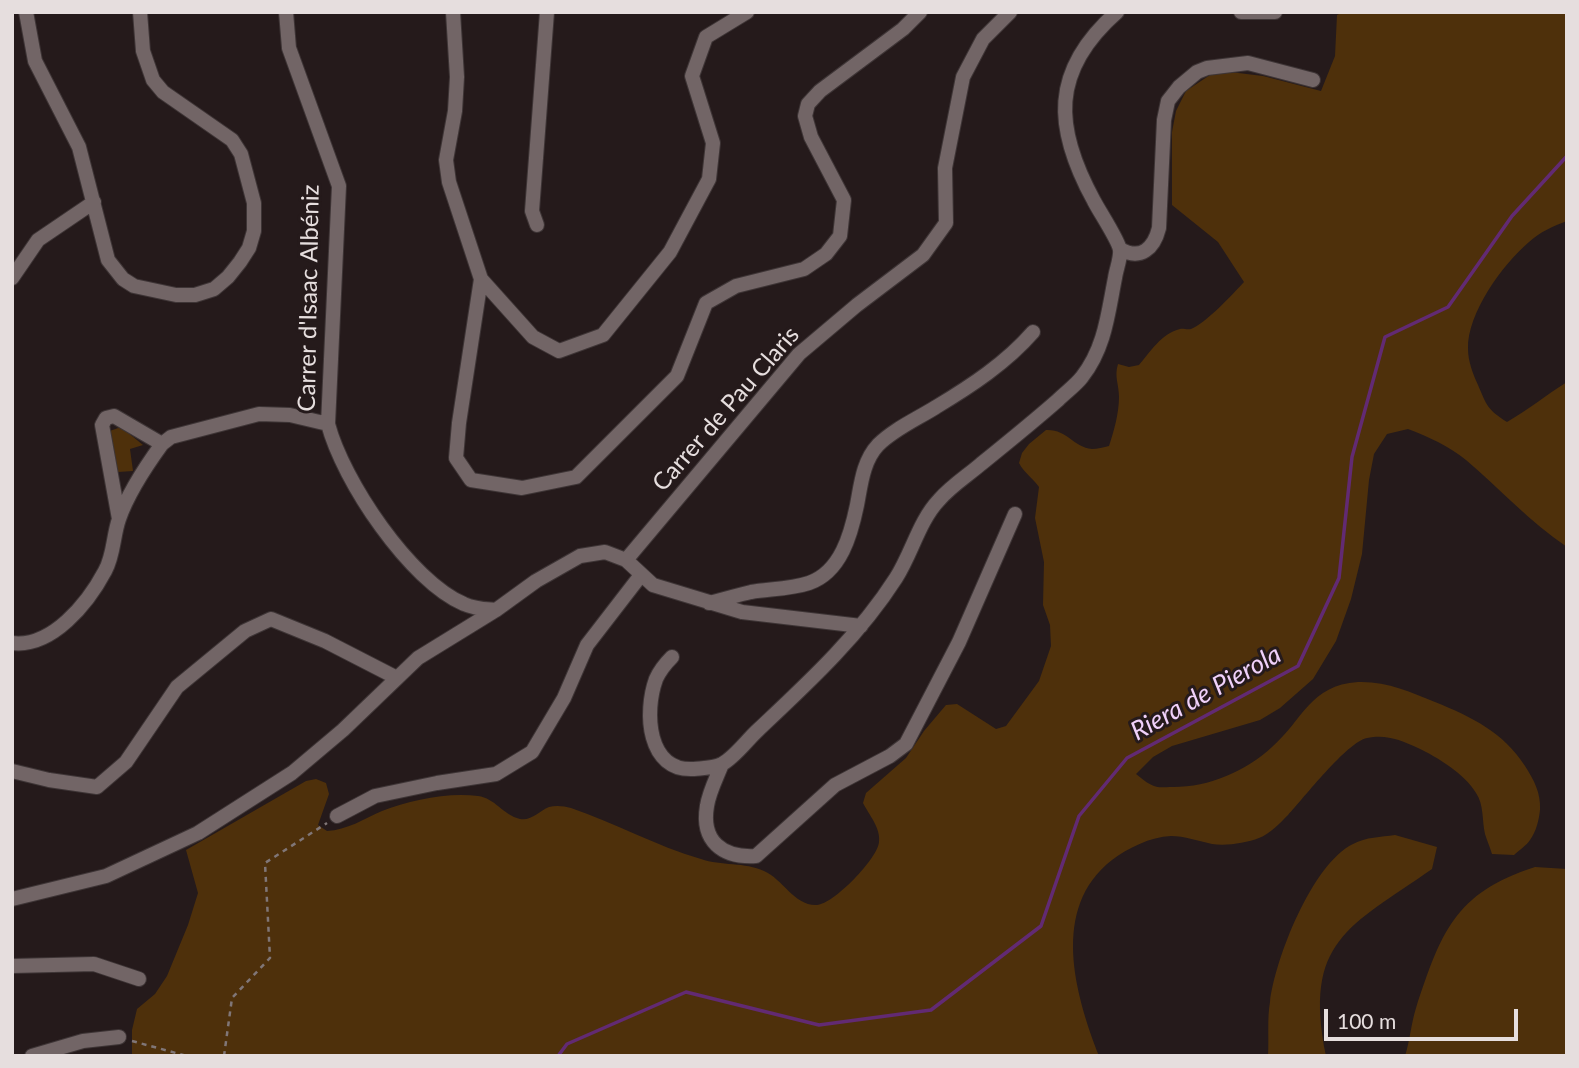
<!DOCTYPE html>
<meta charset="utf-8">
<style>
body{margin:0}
#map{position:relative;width:1579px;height:1068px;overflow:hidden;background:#251a1b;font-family:Lato,sans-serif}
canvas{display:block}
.frame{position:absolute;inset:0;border:14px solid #e6dede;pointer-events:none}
.scale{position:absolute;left:1324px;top:1009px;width:194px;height:32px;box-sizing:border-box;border:4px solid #e6dede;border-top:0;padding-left:9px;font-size:21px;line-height:24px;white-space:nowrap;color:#e6dede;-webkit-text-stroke:5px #251a1b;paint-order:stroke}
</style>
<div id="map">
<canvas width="1579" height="1068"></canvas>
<div class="frame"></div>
<div class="scale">100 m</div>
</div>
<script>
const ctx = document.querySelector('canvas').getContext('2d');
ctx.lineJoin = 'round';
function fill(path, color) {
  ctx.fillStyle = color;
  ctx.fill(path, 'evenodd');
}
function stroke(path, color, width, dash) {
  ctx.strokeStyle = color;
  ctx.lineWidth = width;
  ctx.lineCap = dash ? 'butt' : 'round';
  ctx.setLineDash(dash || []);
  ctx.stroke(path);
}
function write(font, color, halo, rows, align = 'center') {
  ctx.font = font + ' Lato,sans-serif';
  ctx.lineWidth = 6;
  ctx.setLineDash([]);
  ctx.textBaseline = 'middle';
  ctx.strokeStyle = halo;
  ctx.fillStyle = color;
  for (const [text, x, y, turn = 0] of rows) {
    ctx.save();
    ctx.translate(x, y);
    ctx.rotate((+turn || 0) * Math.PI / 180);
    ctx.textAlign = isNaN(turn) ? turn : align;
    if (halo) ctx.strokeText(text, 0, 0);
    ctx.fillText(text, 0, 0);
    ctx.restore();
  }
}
const green = new Path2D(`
 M1343 12H1567V221C1553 226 1540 232 1529 242 1503 264 1467 313 1468 349 1468 361 1473 374 1478 385 1487 406 1487 409 1507 422 1528 410 1546 395 1567 382V547C1530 522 1500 489 1466 460 1449 446 1429 437 1408 429L1387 434 1374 454 1369 480 1362 554 1351 599 1336 641 1313 679 1280 708 1260 720 1172 746 1153 757 1136 774C1141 778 1148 784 1154 786 1158 788 1165 787 1170 787 1207 788 1245 772 1272 747 1303 720 1310 685 1358 682 1386 681 1411 692 1435 702 1472 717 1503 732 1525 766 1534 780 1541 793 1540 810 1539 820 1536 832 1530 840 1526 846 1519 850 1514 855L1492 854C1490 847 1487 841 1485 834 1482 821 1484 804 1476 793 1465 774 1437 757 1418 748 1401 740 1386 734 1367 738 1347 742 1304 798 1288 815 1280 823 1270 834 1259 838 1246 843 1227 846 1212 844 1199 841 1184 836 1171 836 1150 837 1128 848 1112 860 1050 908 1075 994 1099 1056H132V1030L137 1009 155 994 167 976 188 925 198 893 186 850 306 781 316 779 326 783 329 794 318 825 327 831C347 830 364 819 382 811 410 800 448 792 478 796 495 798 503 815 520 819 532 821 539 811 549 807 556 805 564 806 571 808 615 823 656 846 701 859 721 866 745 862 764 871 783 879 794 906 817 905 834 904 878 858 879 842 881 828 869 815 863 803L866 793 906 758 924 731 946 705 957 704 996 729 1006 726 1039 681 1051 646 1050 625 1043 605 1044 562 1035 518 1039 487C1032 477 1024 473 1019 463L1022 453 1029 444 1046 430C1067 429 1073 447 1092 449 1097 449 1104 447 1109 446 1114 431 1119 413 1119 397 1119 384 1114 377 1118 364L1129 367 1139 365C1150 352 1162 333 1180 329 1183 328 1187 330 1191 329 1205 324 1233 294 1244 282L1218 242 1172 205V132L1176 111 1186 91 1210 75 1230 72 1263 76 1321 91 1335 56 1337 15Z
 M121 427 143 445 130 449 133 471 118 472 107 432Z
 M1395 835 1437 847 1432 869C1349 927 1303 941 1326 1056H1268C1269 1038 1267 1019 1270 1002 1275 959 1312 864 1353 844 1366 837 1381 837 1395 835Z
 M1535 867 1567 869V1056H1405C1410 1040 1411 1024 1416 1008 1441 933 1454 893 1535 867Z`);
const stream = new Path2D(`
 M558 1056 567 1044 686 992 819 1025 931 1010 1041 926 1079 816 1127 758 1298 666 1339 578 1352 457 1385 337 1448 307 1512 216 1567 156`);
const path = new Path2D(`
 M132 1041 187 1056
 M224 1056 232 998 270 958 265 863 327 823`);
const minor = new Path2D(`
 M26 12 35 61 79 147 108 260 123 279 134 286 176 295H195L214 289 228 277 240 262 249 248 254 231V203L241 154 232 140 163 92 153 80 143 51 140 12
 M286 12 289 48 339 186 328 424
 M453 12 457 77 455 111 446 160 449 182 481 279 533 337 559 351 603 335 670 252 709 179 713 143 692 76 706 37 747 12
 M1241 12H1275
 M537 225 532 211 547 12
 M1120 249C1141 261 1154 248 1159 228L1164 120 1168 101 1179 87 1197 72 1207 68 1248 63 1313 80
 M12 278 38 240 94 202
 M481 279 459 423 456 458 471 480 522 488 576 477 677 376 706 303 736 286 804 269 826 254 840 236 844 200 811 137 805 116 808 104 820 91 903 29 920 12
 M119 519 102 425 106 418 114 416 162 444
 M626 560 799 354 857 305 923 255 946 223 945 168 963 77 983 39 1010 12
 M709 603C723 600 737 595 751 592 769 589 791 589 809 583 841 572 851 534 857 505 861 484 863 461 878 445 894 429 917 419 936 407 971 386 1006 363 1033 332
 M12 643C52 648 88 603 105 571 114 555 113 536 119 519 128 493 146 466 162 444L171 437 259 414 290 415 328 424C343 481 410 581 464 604 475 609 485 609 496 610
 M672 657C666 663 660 670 656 679 644 712 647 772 694 769 703 768 714 768 722 764 735 757 747 740 758 730 808 683 859 636 896 578 912 553 919 521 939 500 951 486 967 476 981 464 1007 443 1033 422 1058 400 1066 392 1076 385 1082 377 1105 348 1108 313 1115 278 1116 270 1121 258 1120 250 1119 241 1099 211 1094 201 1054 128 1050 71 1117 12
 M722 764C717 777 709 792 707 806 701 841 722 858 756 856L835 785 890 756 906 744 959 642 1015 514
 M12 771 49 780 97 787 126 762 177 687 245 631 271 619 325 641 397 678
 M337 816 375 796 437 783 496 774 532 752 564 698 587 645 641 575
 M12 899 106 876 198 833 292 773 343 730 418 658 496 610 536 581 580 556 605 552 626 560 653 585 742 612 861 626
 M12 966 94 964 139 979
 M32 1056 83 1041 119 1037`);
const streetNames = [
 ["Carrer d'Isaac Albéniz",309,298,-89],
 ["Carrer de Pau Claris",726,409,-49]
];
const waterNames = [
 ["Riera de Pierola",1206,693,-29]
];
fill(green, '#4e300b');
stroke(stream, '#622a73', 3.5);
stroke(minor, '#3e3536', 16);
stroke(path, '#807677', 2.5, [5, 5]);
stroke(minor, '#726566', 14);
write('24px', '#e6dede', '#251a1b', streetNames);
write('italic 26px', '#f0d1fa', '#251a1b', waterNames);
</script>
